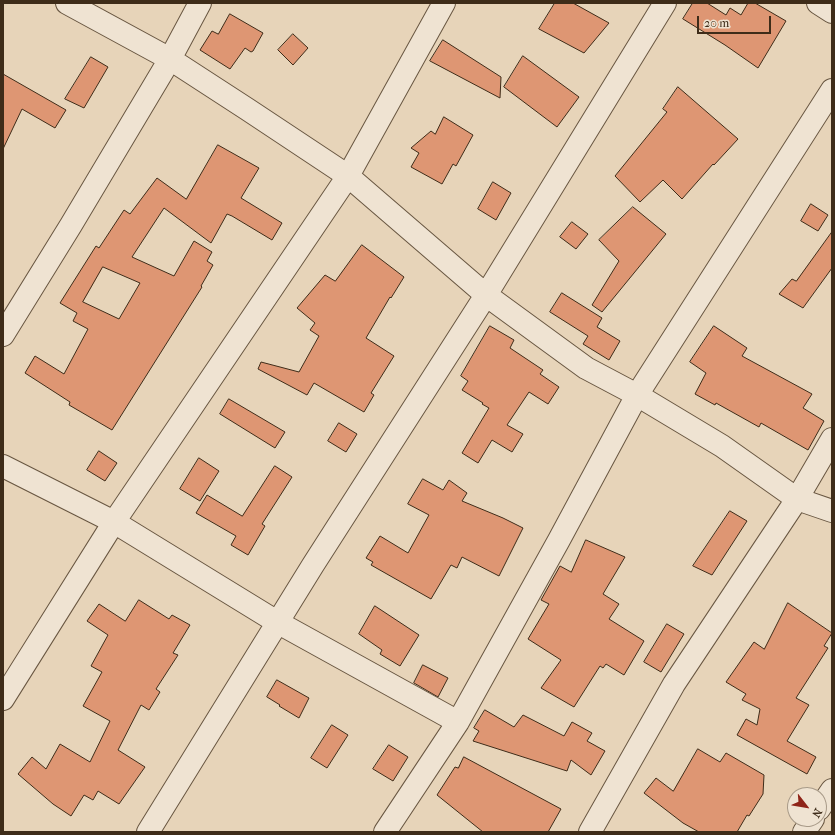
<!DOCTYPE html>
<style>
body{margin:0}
#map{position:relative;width:835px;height:835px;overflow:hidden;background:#e7d4b9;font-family:"IM FELL French Canon",serif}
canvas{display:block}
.frame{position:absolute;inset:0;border:4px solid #3e2c19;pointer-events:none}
.north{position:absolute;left:787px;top:787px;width:40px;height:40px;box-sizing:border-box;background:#efe3d2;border:1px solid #a89a88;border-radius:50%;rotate:121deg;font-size:11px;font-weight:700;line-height:16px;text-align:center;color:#3e2c19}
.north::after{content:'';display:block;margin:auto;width:14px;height:18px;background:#8f2418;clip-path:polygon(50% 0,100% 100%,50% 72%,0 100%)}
.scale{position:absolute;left:697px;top:16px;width:74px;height:18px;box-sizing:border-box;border:2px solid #3e2c19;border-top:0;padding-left:5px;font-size:12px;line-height:14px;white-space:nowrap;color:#3e2c19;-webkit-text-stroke:3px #efe3d2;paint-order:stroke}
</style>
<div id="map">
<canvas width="835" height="835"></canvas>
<div class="frame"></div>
<div class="north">N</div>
<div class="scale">20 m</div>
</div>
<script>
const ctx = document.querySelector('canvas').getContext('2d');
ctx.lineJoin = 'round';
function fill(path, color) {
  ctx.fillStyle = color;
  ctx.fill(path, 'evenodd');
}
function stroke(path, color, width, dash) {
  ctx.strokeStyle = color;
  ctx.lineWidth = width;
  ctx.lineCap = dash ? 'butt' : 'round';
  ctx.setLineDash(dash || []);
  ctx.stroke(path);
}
const building = new Path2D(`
 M555 3H573L609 23 584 53 539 29Z
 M693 3H707L726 15 730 8 741 15 748 3H755L786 21 758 68 725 45 683 19Z
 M230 14 263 33 253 51 251 52 245 48 230 69 200 50 212 31 218 34Z
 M293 34 308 48 293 65 278 50Z
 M443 40 501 77 500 98 430 61Z
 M523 56 579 97 557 127 504 87Z
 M91 57 108 67 84 108 65 99Z
 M3 74 66 110 55 128 22 109 3 149Z
 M678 87 738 139 714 165 713 164 682 199 663 180 640 202 615 176 667 112 663 109Z
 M444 117 473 135 456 166 453 164 442 184 411 167 419 153 411 148 431 131 435 134Z
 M218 145 259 168 241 198 282 223 272 240 232 216 227 214 211 243 164 208 132 257 174 276 194 241 212 252 207 261 213 265 201 286 202 287 112 430 69 405 70 402 25 373 35 356 64 374 88 329 73 321 77 313 60 303 96 246 99 248 124 210 130 214 157 178 186 199ZM103 267 140 283 119 319 83 302Z
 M493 182 511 193 496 220 478 209Z
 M811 204 828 215 818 231 801 221Z
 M633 207 666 234 602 312 592 305 619 261 599 240Z
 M572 222 588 234 576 249 560 237Z
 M832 232V268L803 308 779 294 792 279 796 281Z
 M362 245 404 277 391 298 390 297 366 338 394 356 371 393 374 395 364 412 314 383 307 395 258 369 261 362 299 372 319 336 310 330 315 323 297 308 325 275 335 281Z
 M562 293 602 318 597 327 620 341 609 360 583 344 588 336 550 312Z
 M490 326 514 340 510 348 543 370 540 374 559 387 548 404 529 392 507 425 523 434 512 452 492 440 478 463 462 453 489 408 482 404 483 403 462 390 468 381 461 376Z
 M714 326 747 348 742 356 812 394 803 408 824 421 808 450 761 423 759 427 716 403 715 405 695 394 706 373 690 362Z
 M229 399 285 432 275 448 220 414Z
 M339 423 357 434 346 452 328 441Z
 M99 451 117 463 105 481 87 470Z
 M199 458 219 471 200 501 180 489Z
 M275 466 292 477 262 524 265 526 248 555 231 545 236 536 196 513 207 495 242 516Z
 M423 479 443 490 449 480 467 493 462 501 503 518 523 528 499 576 462 557 457 568 451 565 431 599 371 565 373 562 366 558 380 536 408 553 429 515 408 504Z
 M730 511 747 521 712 575 693 566Z
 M586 540 625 557 603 594 619 604 609 619 644 641 624 675 606 664 603 668 600 666 574 707 541 688 561 660 528 639 549 604 541 600 560 566 571 572Z
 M139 600 169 619 172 615 190 625 173 653 178 655 156 689 160 692 149 710 141 705 118 750 145 767 119 804 98 791 93 800 84 795 71 816 53 804 18 774 32 757 46 769 60 744 90 762 110 721 83 706 102 672 91 666 108 635 87 621 99 604 125 621Z
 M788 603 832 633 824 646 828 648 796 698 809 705 787 741 816 757 807 774 737 735 746 719 757 725 760 709 742 700 746 694 726 682 754 642 764 649Z
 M375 606 419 635 400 666 380 654 382 650 359 634Z
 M667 624 684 634 661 672 644 662Z
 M423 665 448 678 438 697 414 683Z
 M277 680 309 698 299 718 279 706 280 705 267 697Z
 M485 710 514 727 523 715 564 736 572 722 592 733 587 741 605 751 591 775 571 760 567 771 473 741 479 731 474 728Z
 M332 725 348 735 327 768 311 758Z
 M389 745 408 757 393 781 373 769Z
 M698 749 720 762 726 753 764 775 763 794 749 816 747 815 737 832H699L683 823 644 793 656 778 673 791Z
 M464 757 561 809 548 832H483L437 795 455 767 458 768Z`);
const street = new Path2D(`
 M67 3 170 59 247 109 348 176 486 295 586 368 637 395 722 446 797 499 832 511
 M818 3 832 12
 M3 335 71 225 170 59 200 3
 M3 466 114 522 277 622 458 722 385 832
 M3 699 114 522 348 176 444 3
 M458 722 559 540 637 395 832 90
 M819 809 832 790
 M148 832 313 565 486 295 665 3
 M590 832 674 684 797 499 832 439
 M804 832 813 819`);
fill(building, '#de9673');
stroke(building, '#3e2c19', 1);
stroke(street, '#685641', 24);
stroke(street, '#efe3d2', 22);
</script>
